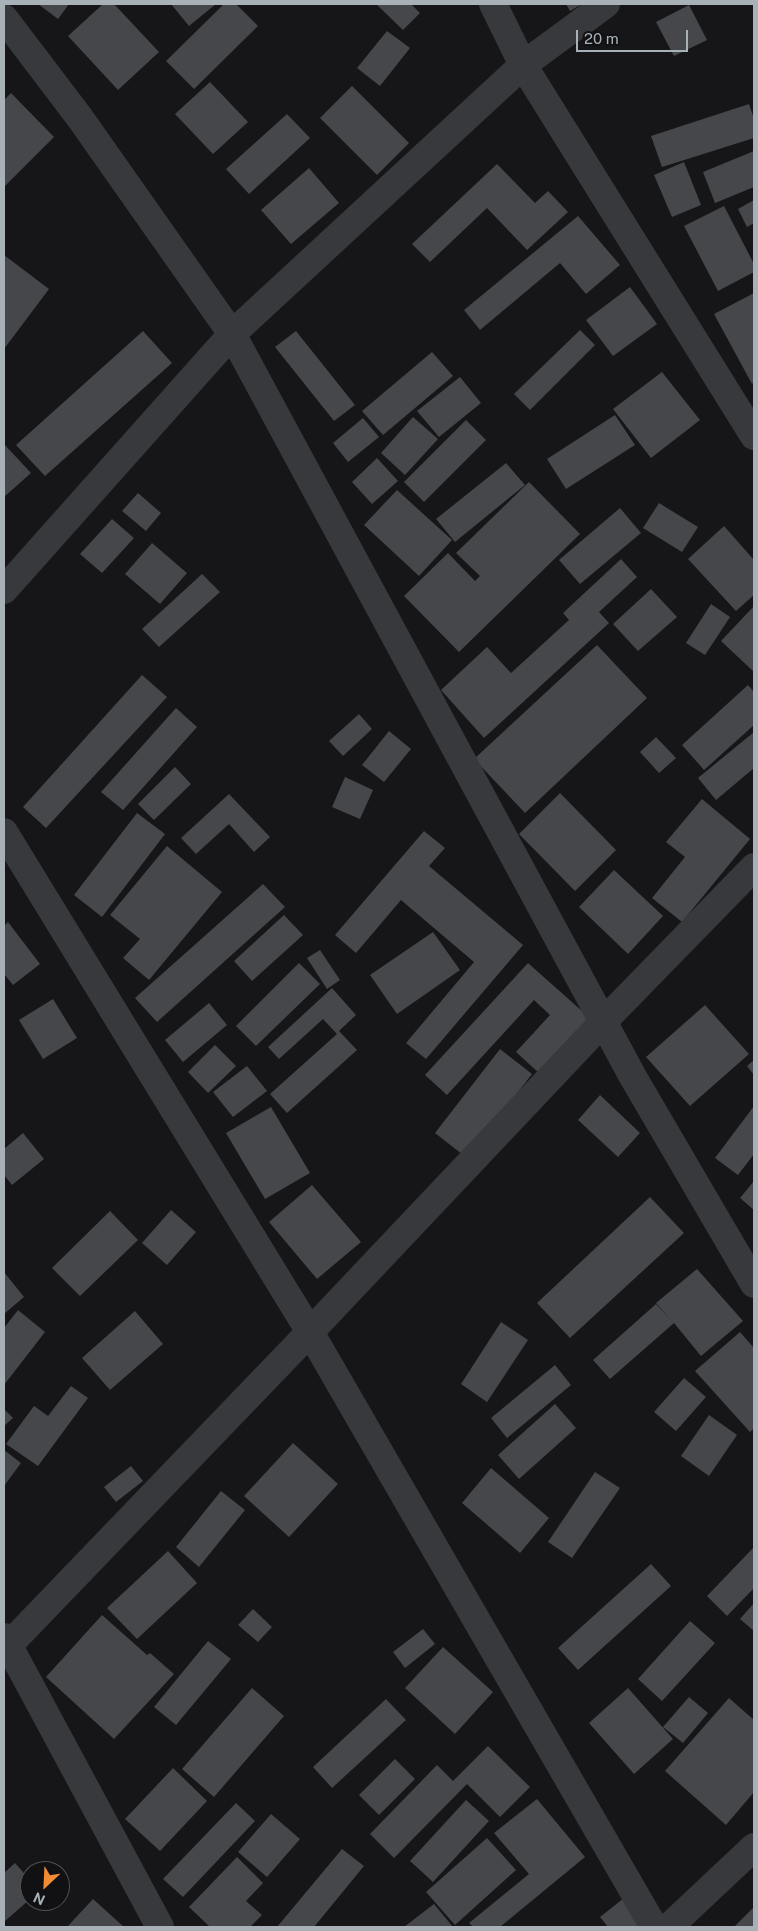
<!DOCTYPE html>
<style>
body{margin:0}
#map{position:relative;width:758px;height:1931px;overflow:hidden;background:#161618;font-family:"Public Sans",sans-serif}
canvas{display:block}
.frame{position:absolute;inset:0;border:5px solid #a8b0b8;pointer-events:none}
.north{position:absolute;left:20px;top:1861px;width:50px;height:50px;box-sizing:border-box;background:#111113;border:1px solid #4d5155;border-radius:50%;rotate:205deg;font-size:14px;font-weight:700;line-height:20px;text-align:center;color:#a8b0b8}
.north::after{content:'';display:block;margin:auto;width:18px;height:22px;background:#f18c34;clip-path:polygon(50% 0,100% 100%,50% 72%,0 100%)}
.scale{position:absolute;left:576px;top:30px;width:112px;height:22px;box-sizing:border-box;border:2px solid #a8b0b8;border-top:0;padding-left:6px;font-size:15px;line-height:18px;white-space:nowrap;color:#a8b0b8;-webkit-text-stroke:4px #111113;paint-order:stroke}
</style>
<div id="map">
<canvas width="758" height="1931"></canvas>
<div class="frame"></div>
<div class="north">N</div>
<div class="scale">20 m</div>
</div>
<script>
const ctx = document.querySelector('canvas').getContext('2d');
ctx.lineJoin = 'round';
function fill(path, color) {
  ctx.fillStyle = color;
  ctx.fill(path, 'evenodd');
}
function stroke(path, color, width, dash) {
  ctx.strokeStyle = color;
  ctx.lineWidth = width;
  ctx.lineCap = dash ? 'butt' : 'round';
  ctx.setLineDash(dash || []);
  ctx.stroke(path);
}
const building = new Path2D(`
 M38 4H69L58 19Z
 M103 4H114L159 52 118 90 68 36Z
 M171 4H216L189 26Z
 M224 4H236L258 26 194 89 166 61Z
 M376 4H411L420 13 403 30Z
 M566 4H582L570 11Z
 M689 5 707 40 674 56 656 22Z
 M387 31 410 48 380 86 357 68Z
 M210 82 248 122 213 154 175 114Z
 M352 86 409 143 377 175 320 118Z
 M11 93 54 137 4 187V100Z
 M749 104 754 119V138L662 167 651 136Z
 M287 114 310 138 249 194 226 169Z
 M754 151V187L715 203 703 172Z
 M684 162 701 205 672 217 654 175Z
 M497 164 535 203 548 191 568 212 527 250 487 208 430 262 412 244Z
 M309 168 339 203 291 244 261 210Z
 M754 200V223L747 227 738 209Z
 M724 206 754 264V272L718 291 684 226Z
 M578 216 620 265 586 294 560 263 480 330 464 310Z
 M4 255 49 289 4 349Z
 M630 287 657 324 613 356 586 320Z
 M754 293V382L752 384 714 314Z
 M580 330 595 345 530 410 514 394Z
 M143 331 172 363 45 476 16 445Z
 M296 331 355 405 334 421 275 347Z
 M432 352 453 376 383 435 362 411Z
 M662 372 700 420 651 458 613 409Z
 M460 377 481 403 439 437 417 411Z
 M615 415 635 445 566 489 547 459Z
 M413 417 438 439 405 475 381 453Z
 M363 418 379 437 348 462 333 443Z
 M466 420 486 440 424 502 404 482Z
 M4 444 31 473 4 497Z
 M377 458 398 481 372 504 352 482Z
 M506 463 525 485 455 542 436 519Z
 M529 482 580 534 459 652 404 596 448 553 475 581 480 576 456 553Z
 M397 490 452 540 419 576 364 525Z
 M138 493 161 513 146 531 122 511Z
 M659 503 698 527 682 552 643 528Z
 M620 508 641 533 580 584 559 560Z
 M112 519 134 538 102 573 80 554Z
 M724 526 754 560V595L736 611 688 559Z
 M152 543 187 573 160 604 125 574Z
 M621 559 637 577 599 612 609 623 484 738 441 690 487 647 511 673 569 620 563 613Z
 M202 574 220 592 159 647 142 629Z
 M651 589 677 617 638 651 613 624Z
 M711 604 730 617 705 655 686 643Z
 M754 606V672L721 641Z
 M597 645 647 698 525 813 474 759Z
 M142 675 167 697 46 828 23 807Z
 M748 685 754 692V725L704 770 682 745Z
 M176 708 197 727 123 810 101 792Z
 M359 714 372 729 343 756 329 741Z
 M389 731 411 749 384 782 362 765Z
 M754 732V768L716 800 698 778Z
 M656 737 676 758 659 773 640 752Z
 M175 767 191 784 154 820 138 804Z
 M345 777 373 790 360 819 332 807Z
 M560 793 616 850 575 891 519 834Z
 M229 794 270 837 254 852 229 824 196 854 181 838Z
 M702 799 750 839 682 922 652 898 685 857 666 842Z
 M137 813 165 834 102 917 74 895Z
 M424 831 445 848 429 866 523 945 426 1059 406 1043 474 962 401 900 356 953 335 935Z
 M167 846 222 892 149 980 123 958 140 939 110 915Z
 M614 870 663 916 628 954 579 907Z
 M263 884 285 907 157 1022 135 998Z
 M284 915 303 935 252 981 234 961Z
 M8 922 40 964 13 985 4 974V926Z
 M433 932 460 970 397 1014 370 975Z
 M320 950 340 980 327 989 307 958Z
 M299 963 320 984 256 1046 236 1026Z
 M528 963 591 1019 540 1074 516 1052 550 1015 534 1000 447 1095 425 1075Z
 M332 988 356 1015 339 1031 357 1050 287 1113 270 1094 337 1034 323 1019 279 1059 268 1047Z
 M53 999 77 1038 43 1059 19 1020Z
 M209 1003 227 1025 183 1062 165 1040Z
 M705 1005 749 1054 690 1106 646 1057Z
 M215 1045 236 1066 208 1093 188 1072Z
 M500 1049 532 1074 467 1158 435 1133Z
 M754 1060V1075L747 1066Z
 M247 1066 267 1091 233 1117 213 1092Z
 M600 1095 640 1133 618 1157 578 1120Z
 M754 1106V1154L738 1175 715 1158Z
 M271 1107 310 1173 265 1199 226 1133Z
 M23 1133 44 1159 12 1185 4 1175V1149Z
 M754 1181V1210L740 1198Z
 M312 1185 361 1242 317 1279 269 1222Z
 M650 1197 684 1233 570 1338 537 1303Z
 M171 1210 196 1232 167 1265 142 1243Z
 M110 1211 138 1240 80 1296 52 1268Z
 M697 1269 743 1321 701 1356 674 1323 610 1379 593 1360 656 1304 671 1320 656 1303Z
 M4 1272 24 1297 4 1314Z
 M18 1310 45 1332 4 1385V1328Z
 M135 1311 163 1344 110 1390 82 1358Z
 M501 1322 528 1340 487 1402 461 1384Z
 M740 1332 754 1348V1428L750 1432 695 1371Z
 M555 1365 571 1385 507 1438 491 1418Z
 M684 1378 706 1397 676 1431 654 1412Z
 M71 1386 88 1398 38 1466 6 1444 34 1406 48 1416Z
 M555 1404 576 1428 519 1479 498 1455Z
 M4 1409 13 1418 4 1426Z
 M709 1415 737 1435 709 1476 681 1456Z
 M293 1443 338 1484 289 1537 244 1496Z
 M4 1450 21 1463 4 1486Z
 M131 1466 143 1481 116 1502 104 1487Z
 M491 1468 549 1518 520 1553 462 1503Z
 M595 1472 620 1488 572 1558 548 1542Z
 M221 1491 245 1510 199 1567 176 1547Z
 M754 1547V1588L727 1616 707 1596Z
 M168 1551 197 1583 137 1639 107 1608Z
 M651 1564 671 1586 578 1670 558 1648Z
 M754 1603V1631L740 1619Z
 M253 1609 272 1627 258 1642 238 1625Z
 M102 1615 147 1655 150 1653 174 1674 114 1739 46 1677Z
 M690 1621 715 1643 662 1701 638 1679Z
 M423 1629 435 1644 405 1668 393 1652Z
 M208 1641 231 1659 176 1725 154 1707Z
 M443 1647 493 1692 455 1734 405 1688Z
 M252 1688 284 1716 214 1797 182 1769Z
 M628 1688 673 1739 634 1774 589 1723Z
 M689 1697 708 1713 683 1743 663 1727Z
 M729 1698 754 1720V1792L726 1825 665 1771Z
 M386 1699 406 1720 332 1788 313 1767Z
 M488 1746 530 1787 500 1817 467 1784 394 1858 370 1834 437 1765 453 1781Z
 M395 1759 415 1779 379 1815 359 1795Z
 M173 1768 207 1801 160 1851 125 1819Z
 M537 1799 585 1857 500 1927H473L469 1923 529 1874 494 1833Z
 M466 1800 489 1821 433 1882 410 1861Z
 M236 1803 255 1821 183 1897 163 1879Z
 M271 1814 300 1839 267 1877 238 1852Z
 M487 1838 516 1870 455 1925 426 1892Z
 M342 1849 364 1866 314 1927H277Z
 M237 1857 263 1883 246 1901 262 1915 250 1927H210L189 1907Z
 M15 1863 30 1880V1899L4 1922V1873Z
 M624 1898 644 1927H608L600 1917Z
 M93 1899 124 1927H67Z
 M434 1904 453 1927H404Z
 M754 1907V1927H734Z`);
const minor = new Path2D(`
 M493 4 523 65 754 436
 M4 18 80 118 232 334 633 1077 754 1284
 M4 590 232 334 523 65 606 4
 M4 832 310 1332 654 1927
 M4 1637 160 1927
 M4 1650 310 1332 604 1021 754 867
 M669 1927 754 1847`);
fill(building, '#45474b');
stroke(minor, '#37393d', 28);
</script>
